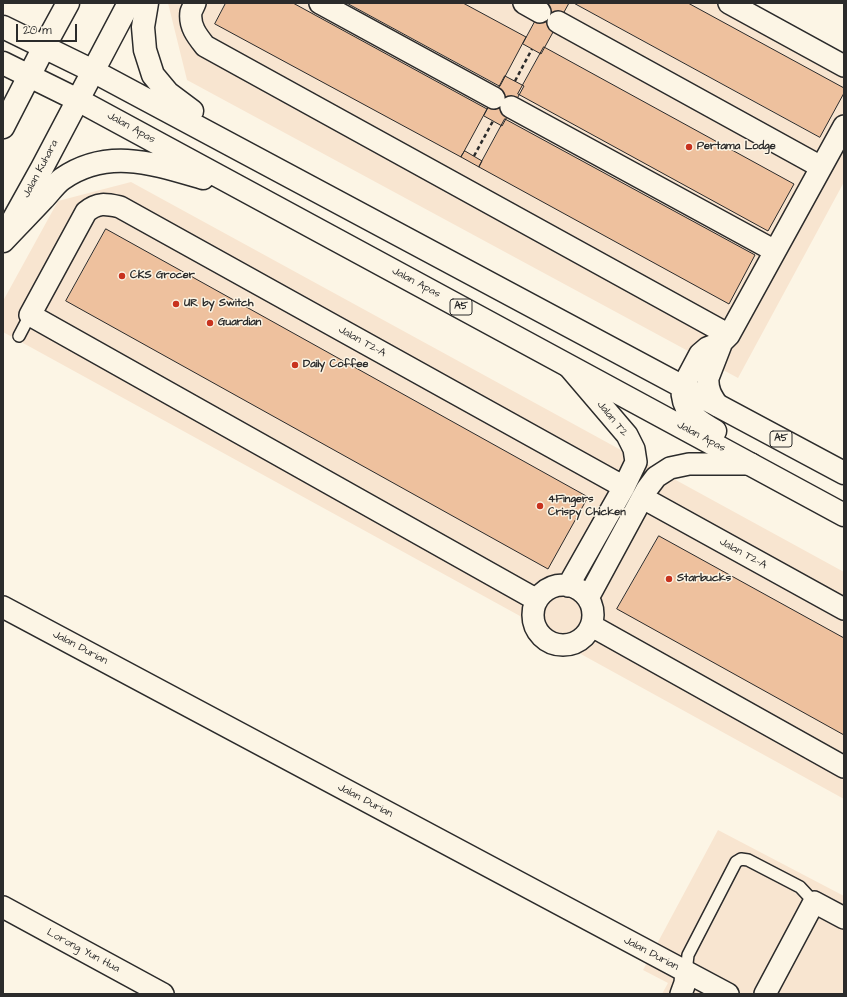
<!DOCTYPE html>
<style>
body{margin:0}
#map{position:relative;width:847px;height:997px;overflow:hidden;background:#fcf5e5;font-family:"Architects Daughter",sans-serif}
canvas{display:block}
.frame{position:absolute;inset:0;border:4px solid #2b2b2b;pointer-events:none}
.scale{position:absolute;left:16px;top:24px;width:61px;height:18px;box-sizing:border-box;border:2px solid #2b2b2b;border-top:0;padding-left:5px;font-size:12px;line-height:14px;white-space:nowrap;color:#2b2b2b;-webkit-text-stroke:3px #fcf5e5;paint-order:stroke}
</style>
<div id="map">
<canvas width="847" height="997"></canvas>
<div class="frame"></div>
<div class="scale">20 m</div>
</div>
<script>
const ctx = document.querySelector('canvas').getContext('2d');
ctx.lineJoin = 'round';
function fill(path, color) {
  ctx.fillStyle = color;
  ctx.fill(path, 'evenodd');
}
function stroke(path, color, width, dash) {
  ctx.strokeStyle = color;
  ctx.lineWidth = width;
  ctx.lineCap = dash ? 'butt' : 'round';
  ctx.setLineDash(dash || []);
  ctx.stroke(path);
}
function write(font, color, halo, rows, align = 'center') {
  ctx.font = font + ' "Architects Daughter",sans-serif';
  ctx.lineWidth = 3;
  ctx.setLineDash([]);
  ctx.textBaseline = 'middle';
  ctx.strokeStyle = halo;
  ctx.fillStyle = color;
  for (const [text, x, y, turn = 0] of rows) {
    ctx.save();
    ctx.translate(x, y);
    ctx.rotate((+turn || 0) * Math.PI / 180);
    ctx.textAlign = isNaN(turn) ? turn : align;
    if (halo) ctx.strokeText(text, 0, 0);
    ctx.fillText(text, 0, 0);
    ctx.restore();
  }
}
const built = new Path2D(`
 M168 3H752L844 53V182L738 378 187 80Z
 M131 182 844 572V799L579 653 566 656 553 655 541 650 530 641 523 629 520 616 3 332V301L58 201Z
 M718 830 844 896V994H662L668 983 643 970Z`);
const building = new Path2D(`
 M226 3H293L487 109 461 157 215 24Z
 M347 3H463L526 37 500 86Z
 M545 3H569L541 54 523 44Z
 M574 3H688L844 88V93L820 137Z
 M544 47 794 184 768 231 518 94Z
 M505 76 524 86 502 126 484 116Z
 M505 119 755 255 729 304 479 167Z
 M465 151 482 161 479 167 461 157Z
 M106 229 588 497 548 569 66 301Z
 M659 536 844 638V735L617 609Z`);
const path = new Path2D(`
 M515 81 532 49
 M474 156 493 121`);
const lane = new Path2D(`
 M19 336 30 315
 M686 972 688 955 736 862 741 859 748 860 800 887 814 902`);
const street = new Path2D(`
 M195 3C194 6 192 9 191 12 189 26 197 36 205 46L729 335
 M320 3 494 98
 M524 3 540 12
 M729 3 844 66
 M558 22 821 167
 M511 107 775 251
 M683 386 700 354 707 348 722 342 729 335 844 126
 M718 406C712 397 707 390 708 378L722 342
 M643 498 844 609
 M533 615a30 30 0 1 1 60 0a30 30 0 1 1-60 0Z
 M568 586 624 487 636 462 634 449 627 435 569 367
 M588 598 647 489 656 477 670 468 689 464H751
 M537 600 30 315 86 212C98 202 106 204 120 207L624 487
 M3 607 728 994
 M592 626 844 767
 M3 907 163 994
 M681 994 685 983 686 972
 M765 994 814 902 844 918`);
const primary = new Path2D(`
 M3 127 44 47 68 3
 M7 231 42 168 129 3`);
const highway = new Path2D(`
 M147 3 143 27 145 50 153 75 168 93 192 111
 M3 27 93 71 844 473
 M3 63 78 100 844 515
 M3 241C16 227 30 213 43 199 49 193 55 184 62 179 108 147 155 164 203 178
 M683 386C683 390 682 393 683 396 685 414 701 423 715 431`);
const markers = [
 [689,147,4,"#c8321e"],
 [122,276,4,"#c8321e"],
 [176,304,4,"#c8321e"],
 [210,323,4,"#c8321e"],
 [295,365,4,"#c8321e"],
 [540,506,4,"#c8321e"],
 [669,579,4,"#c8321e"]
];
const shields = [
 [461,307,22],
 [781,439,22]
];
const shieldNames = [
 ["A5",461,307],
 ["A5",781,439]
];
const streetNames = [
 ["Jalan Apas",131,128,29],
 ["Jalan Kuhara",41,169,-62],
 ["Jalan Apas",416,283,28],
 ["Jalan T2-A",362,342,29],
 ["Jalan T2",612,419,51],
 ["Jalan Apas",701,437,28],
 ["Jalan T2-A",743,554,29],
 ["Jalan Durian",80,648,28],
 ["Jalan Durian",365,801,28],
 ["Lorong Yun Hua",83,951,28],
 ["Jalan Durian",651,954,28]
];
const poiNames = [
 ["Pertama Lodge",697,147],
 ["CKS Grocer",130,276],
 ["UR by Switch",184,304],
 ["Guardian",218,323],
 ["Daily Coffee",303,365],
 ["4Fingers",548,500],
 ["Crispy Chicken",548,513],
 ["Starbucks",677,579]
];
fill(built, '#f8e5d0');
fill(building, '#eec19e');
stroke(building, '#2b2b2b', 1);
stroke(lane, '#2b2b2b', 14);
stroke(street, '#2b2b2b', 24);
stroke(primary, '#2b2b2b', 25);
stroke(highway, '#2b2b2b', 25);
stroke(path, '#2b2b2b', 2.5, [4, 3]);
stroke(lane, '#fcf5e5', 11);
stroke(street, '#fcf5e5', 21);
stroke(primary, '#fcf5e5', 22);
stroke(highway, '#fcf5e5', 22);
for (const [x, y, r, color] of markers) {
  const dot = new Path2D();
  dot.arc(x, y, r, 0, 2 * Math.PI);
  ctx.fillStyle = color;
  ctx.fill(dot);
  stroke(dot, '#fcf5e5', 1.5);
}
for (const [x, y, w] of shields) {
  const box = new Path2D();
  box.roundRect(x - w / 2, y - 8, w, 16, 3);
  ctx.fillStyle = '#fcf5e5';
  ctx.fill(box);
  stroke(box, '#2b2b2b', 1);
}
write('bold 10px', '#2b2b2b', null, shieldNames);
write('11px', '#2b2b2b', '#fcf5e5', streetNames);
write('bold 11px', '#2b2b2b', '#fcf5e5', poiNames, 'left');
</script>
